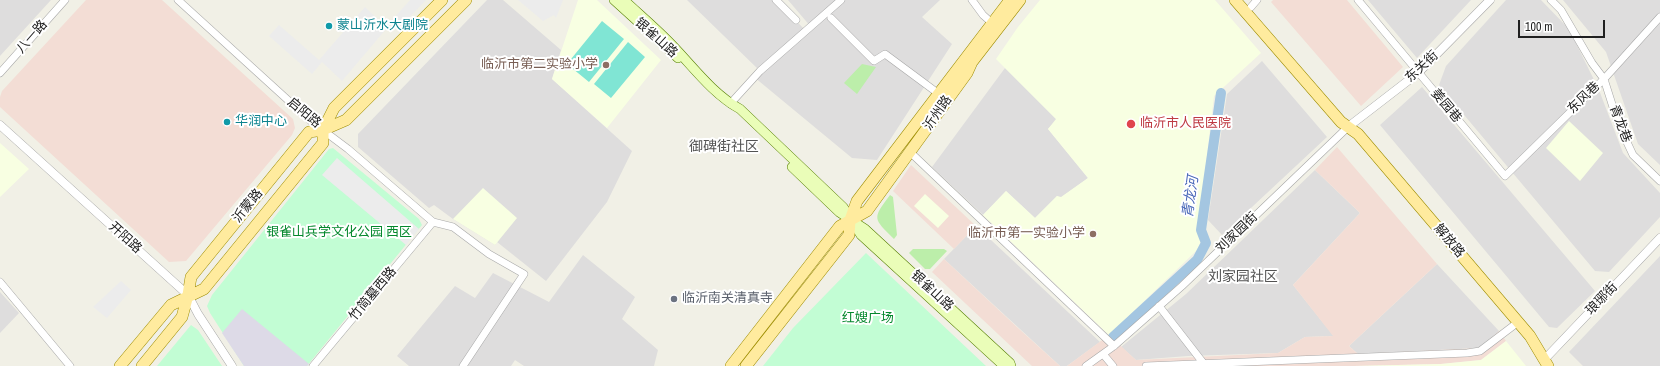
<!DOCTYPE html>
<meta charset="utf-8">
<style>
body{margin:0}
#map{position:relative;width:1660px;height:366px;overflow:hidden;background:#f1f0e6;font-family:"Archivo Narrow",sans-serif}
canvas{display:block}
.scale{position:absolute;left:1518px;top:20px;width:87px;height:18px;box-sizing:border-box;border:2px solid #202020;border-top:0;padding-left:5px;font-size:12px;line-height:14px;white-space:nowrap;color:#202020;-webkit-text-stroke:3px #fff;paint-order:stroke}
</style>
<div id="map">
<canvas width="1660" height="366"></canvas>
<div class="scale">100 m</div>
</div>
<script>
const ctx = document.querySelector('canvas').getContext('2d');
ctx.lineJoin = 'round';
function fill(path, color) {
  ctx.fillStyle = color;
  ctx.fill(path, 'evenodd');
}
function stroke(path, color, width, dash) {
  ctx.strokeStyle = color;
  ctx.lineWidth = width;
  ctx.lineCap = dash ? 'butt' : 'round';
  ctx.setLineDash(dash || []);
  ctx.stroke(path);
}
function write(font, color, halo, rows, align = 'center') {
  ctx.font = font + ' "Archivo Narrow","Noto Sans SC",sans-serif';
  ctx.lineWidth = 4;
  ctx.setLineDash([]);
  ctx.textBaseline = 'middle';
  ctx.strokeStyle = halo;
  ctx.fillStyle = color;
  for (const [text, x, y, turn = 0] of rows) {
    ctx.save();
    ctx.translate(x, y);
    ctx.rotate((+turn || 0) * Math.PI / 180);
    ctx.textAlign = isNaN(turn) ? turn : align;
    if (halo) ctx.strokeText(text, 0, 0);
    ctx.fillText(text, 0, 0);
    ctx.restore();
  }
}
const residential = new Path2D(`
 M0 0H51L0 56Z
 M487 0H503L561 50 552 79 632 151 607 202 546 281 497 242 495 245 453 219 434 205 429 208 358 147V134Z
 M687 0H776L805 30 760 71Z
 M788 0H940L922 17 952 44 877 160 852 158 754 77 811 27Z
 M1368 0H1471L1417 58Z
 M1506 0H1541L1569 29 1599 90 1623 153 1660 193V217L1609 272 1595 271 1439 85 1446 66Z
 M1563 0H1660V165L1638 144 1606 52Z
 M1262 61 1327 137 1222 235 1208 220 1227 94Z
 M1005 68 1057 120 1048 129 1088 178 1061 198 1057 196 1035 218 1006 191 983 215 932 167Z
 M1422 87 1595 291 1557 328 1549 327 1380 125Z
 M1315 170 1360 213 1293 285 1334 336 1305 337 1278 353 1188 356 1136 360 1121 347 1186 294Z
 M976 226 1100 342 1067 366H1060L944 259Z
 M583 255 635 297 622 319 658 350 654 366H524L515 360 511 366H409L397 356 455 286 475 298 493 273 549 302Z
 M1660 256V366H1583L1569 352Z
 M1437 264 1499 331 1480 348 1358 354 1349 346Z
 M0 292 19 313 0 333Z`);
const commercial = new Path2D(`
 M86 0H162L293 119 295 128 292 135 186 261 169 262 0 107V97L2 91Z
 M1273 0H1347L1403 67 1361 106 1271 2Z
 M1337 147 1437 264 1349 346 1358 354 1480 348 1499 331 1506 341 1481 360 1441 364 1355 366H1067L1109 335 1136 360 1278 353 1305 337 1333 336 1293 285 1360 213 1315 170Z
 M911 165 976 226 954 249 893 191Z
 M944 259 1017 327 1060 366H1032L932 272Z`);
const education = new Path2D(`
 M578 0H597L661 60 607 128 552 79Z
 M1040 0H1215L1261 53 1214 96 1198 231 1201 241 1197 250 1109 335 983 215 1006 191 1035 218 1057 196 1061 197 1088 178 1048 129 1056 119 996 59 1018 27Z
 M1569 121 1603 153 1580 181 1546 148Z
 M0 143 29 169 0 197Z
 M483 188 517 218 495 245 453 219Z
 M925 194 949 216 938 228 914 206Z
 M1506 341 1526 366H1354L1441 364 1481 360Z`);
const grass = new Path2D(`
 M862 64 876 67 857 94 844 83Z
 M890 195 893 197 897 235 894 239C873 218 872 219 890 195Z
 M913 249H944L947 251 930 269H925L909 253Z`);
const park = new Path2D(`
 M333 148 419 219 422 225 307 366H244L210 313 207 306 212 295 329 149Z
 M866 253 986 366H763L793 328Z
 M191 325 198 330 222 366H157Z`);
const pitch = new Path2D(`
 M602 21 624 39 589 82 567 64Z
 M628 42 645 57 611 98 594 84Z`);
const parking = new Path2D(`
 M410 0H426L402 25 394 18Z
 M518 0H563L556 18 554 15 543 21Z
 M365 7 387 28 342 81 322 62 312 74 269 36 279 25 319 60Z
 M337 158 419 229 406 245 322 175Z
 M121 281 131 290 107 318 93 307Z`);
const plaza = new Path2D(`
 M242 309 309 364 307 366H244L222 333Z`);
const river = new Path2D(`
 M1113 337 1197 260 1206 243 1201 230 1221 93`);
const minor = new Path2D(`
 M178 0 312 122 348 149 433 222 453 227 489 254 524 274 463 366
 M776 0 796 20
 M972 0 983 15 992 23
 M1358 0 1505 176 1604 79 1660 17
 M1551 0 1561 10 1592 63 1604 79 1618 123 1633 155 1660 181
 M1251 7 1257 0
 M831 18 874 61 885 54 939 94
 M0 73 65 0
 M730 104 760 71 841 0
 M910 152 1114 346
 M0 282 70 366
 M1159 306 1204 364
 M1103 354 1113 366
 M313 366 433 222
 M1086 366 1114 346 1182 286 1348 127
 M1146 366 1467 353 1480 351 1513 326`);
const tertiary = new Path2D(`
 M0 125 188 295 198 314 232 366
 M1348 127 1418 73 1490 0
 M1544 360 1660 238`);
const secondary = new Path2D(`
 M614 0 678 58
 M624 0C640 15 658 30 673 46 694 68 713 94 740 109L843 207 861 235 1004 366
 M792 167 839 212 865 229 1010 363 1011 366`);
const primary = new Path2D(`
 M1235 0 1341 122 1358 134 1530 336 1548 366
 M120 366 171 305 204 289 323 143V130L334 108 442 0
 M142 366 182 317 188 295 191 277 309 132 323 130 346 120 466 0
 M731 366 840 226 867 211 967 73 972 62 1020 0
 M746 366 849 235 850 220 857 201 1010 0`);
const markers = [
 [329,26,4,"#0f9aa8"],
 [606,65,4,"#8d6e63"],
 [227,122,4,"#0f9aa8"],
 [1131,124,5,"#e0444e"],
 [1093,234,4,"#8d6e63"],
 [674,299,4,"#6b7280"]
];
const cultureNames = [
 ["蒙山沂水大剧院",337,26],
 ["华润中心",235,122]
];
const streetNames = [
 ["八一路",32,37,-49],
 ["银雀山路",656,38,42],
 ["东关街",1422,67,-43],
 ["东风巷",1584,98,-44],
 ["姜园巷",1446,106,50],
 ["启阳路",304,113,40],
 ["沂州路",938,113,-55],
 ["青龙巷",1620,124,69],
 ["沂蒙路",248,206,-51],
 ["刘家园街",1237,233,-44],
 ["开阳路",125,238,42],
 ["解放路",1449,241,50],
 ["银雀山路",932,291,43],
 ["竹简墓西路",373,294,-50],
 ["琅琊街",1602,299,-46]
];
const educationNames = [
 ["临沂市第二实验小学",598,65],
 ["临沂市第一实验小学",1085,234]
];
const healthNames = [
 ["临沂市人民医院",1140,124]
];
const parkNames = [
 ["银雀山兵学文化公园 西区",339,233],
 ["红嫂广场",868,319]
];
const worshipNames = [
 ["临沂南关清真寺",682,299]
];
const neighbourhoodNames = [
 ["御碑街社区",724,147],
 ["刘家园社区",1243,277]
];
const waterNames = [
 ["青龙河",1191,197,-82]
];
fill(residential, '#dedddd');
fill(commercial, '#f3ddd5');
fill(education, '#f8ffe2');
fill(grass, '#bceeaa');
fill(park, '#c2fdd4');
fill(pitch, '#80e5d4');
fill(parking, '#ececec');
fill(plaza, '#dddae7');
stroke(river, '#a4c6e1', 10);
stroke(minor, '#a7a7a7', 8);
stroke(tertiary, '#a7a7a7', 9);
stroke(secondary, '#557f00', 10);
stroke(primary, '#9d8c00', 12);
stroke(minor, '#fff', 7);
stroke(tertiary, '#fff', 8);
stroke(secondary, '#eafdb8', 9);
stroke(primary, '#ffeb9e', 11);
for (const [x, y, r, color] of markers) {
  const dot = new Path2D();
  dot.arc(x, y, r, 0, 2 * Math.PI);
  ctx.fillStyle = color;
  ctx.fill(dot);
  stroke(dot, '#fff', 1.5);
}
write('13px', '#0d838f', '#fff', cultureNames, 'left');
write('13px', '#202020', '#fff', streetNames);
write('13px', '#785e54', '#fff', educationNames, 'right');
write('13px', '#be3a42', '#fff', healthNames, 'left');
write('13px', '#05882d', '#fff', parkNames);
write('13px', '#5b616d', '#fff', worshipNames, 'left');
write('14px', '#535353', '#fff', neighbourhoodNames);
write('italic 14px', '#4665b7', '#fff', waterNames);
</script>
